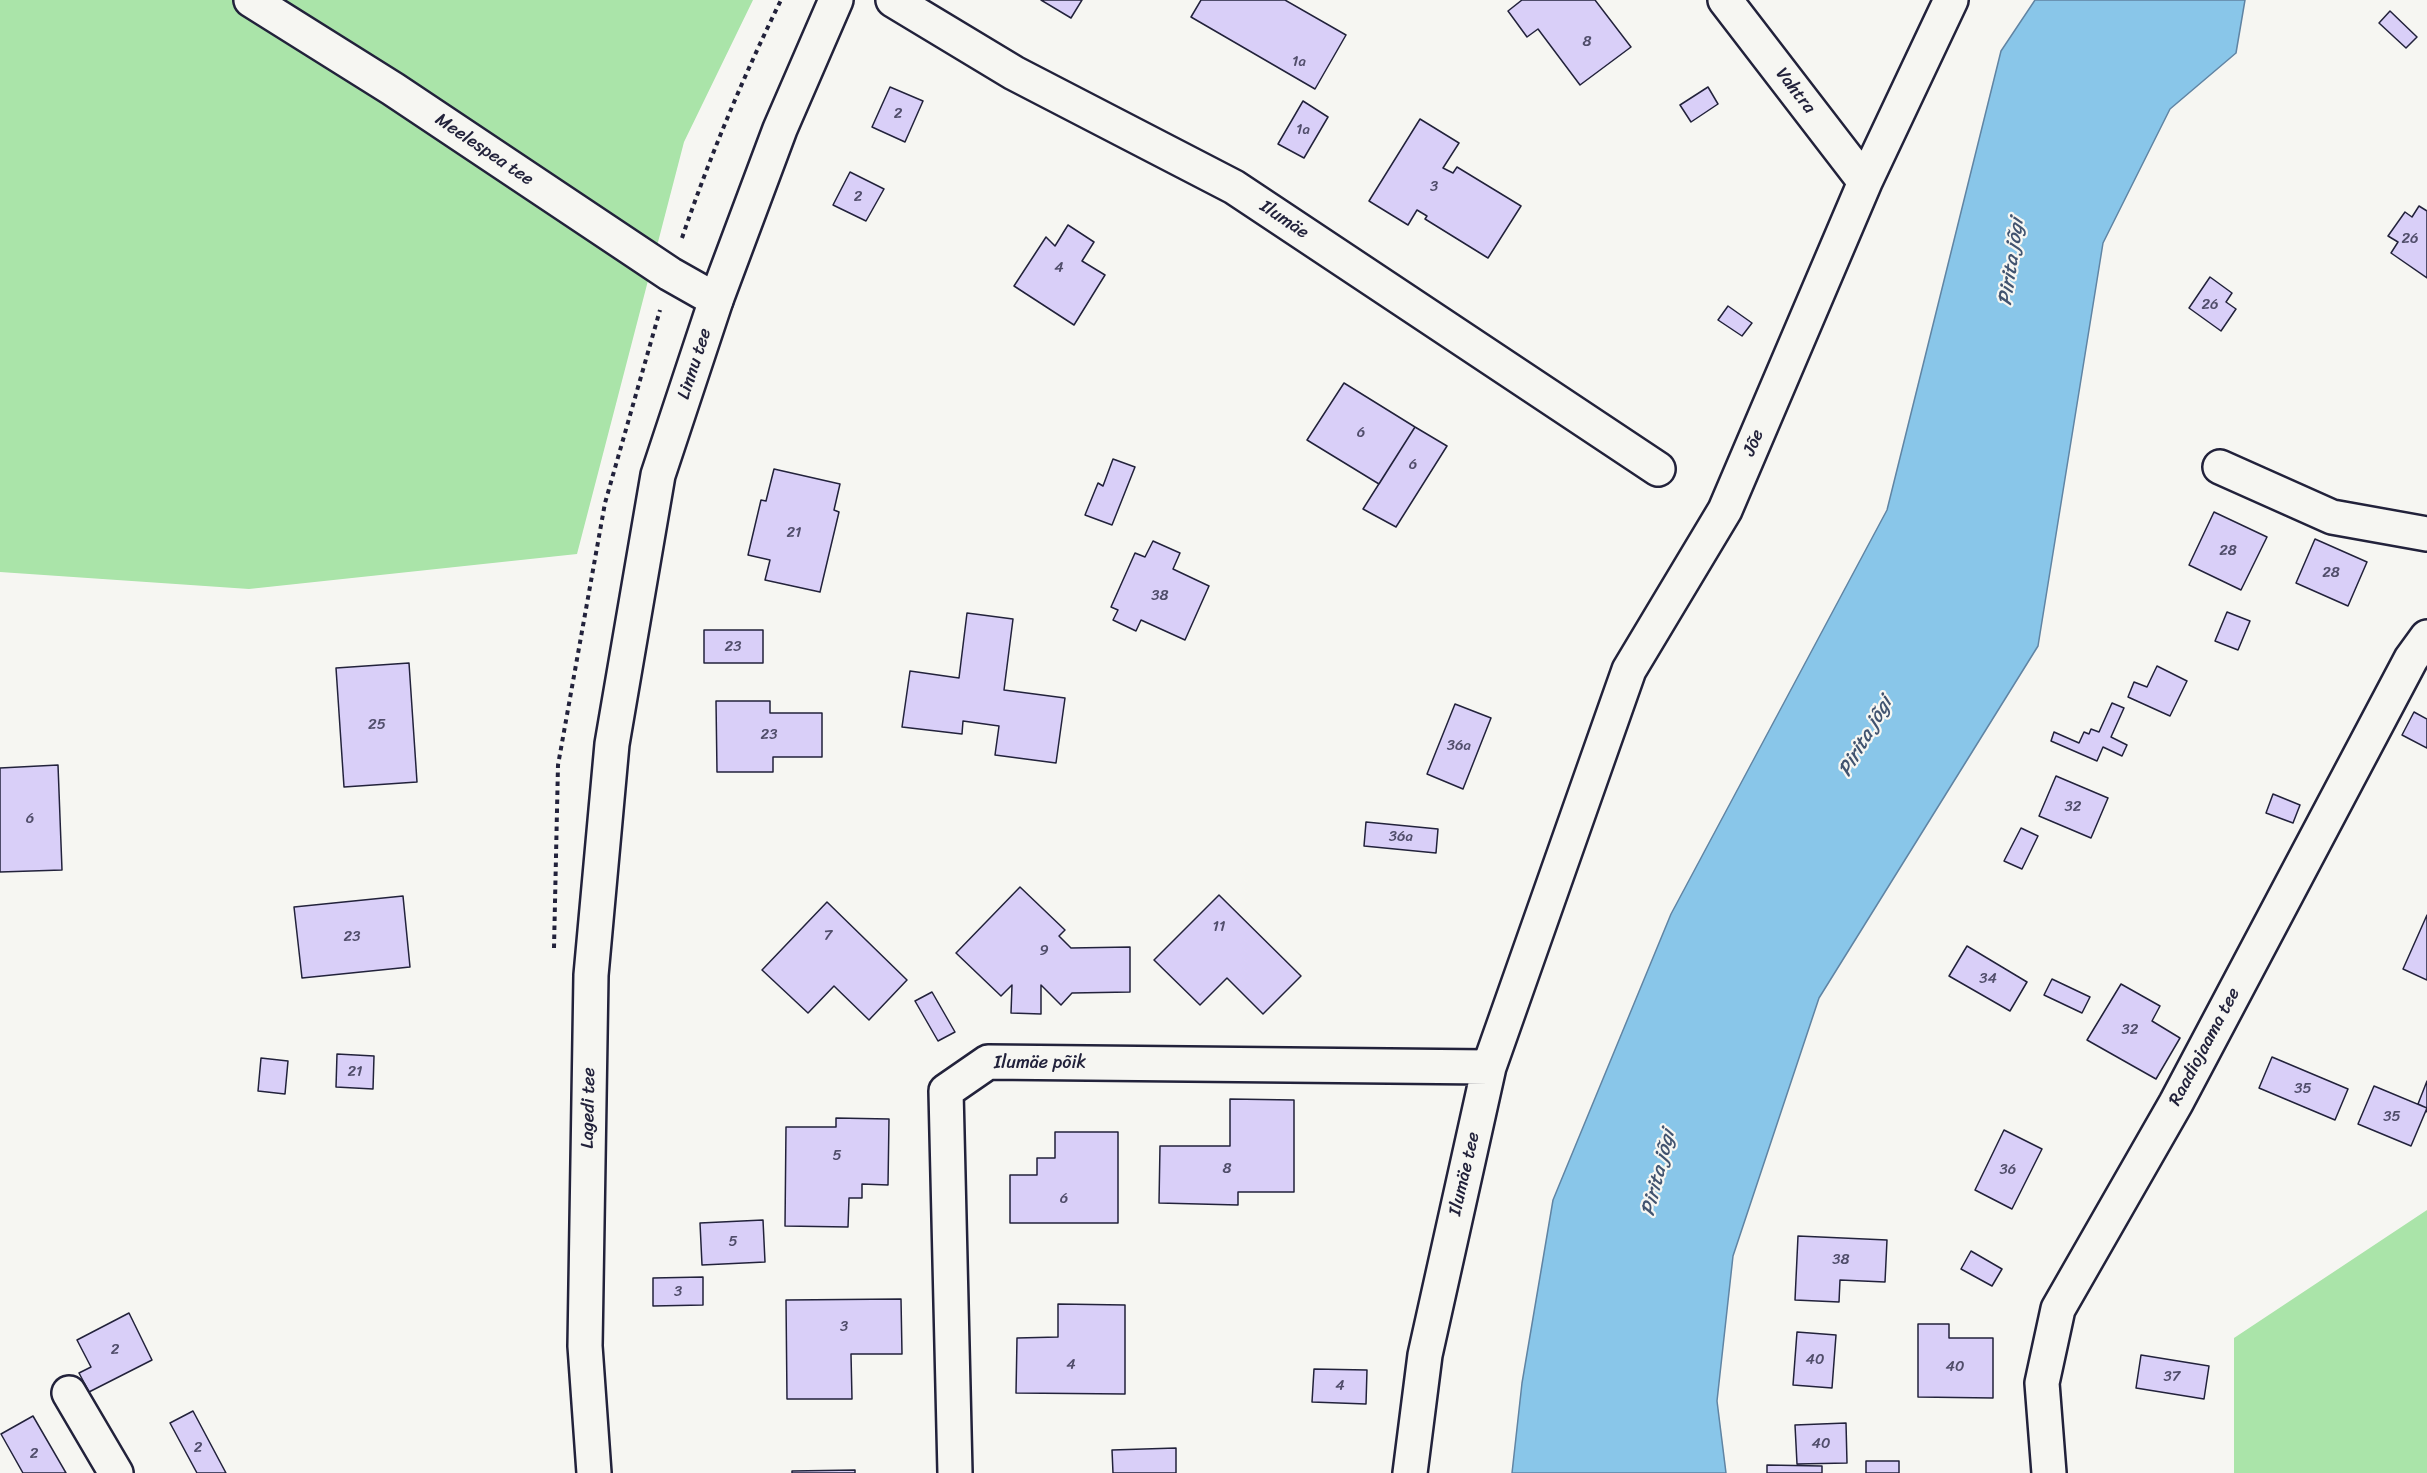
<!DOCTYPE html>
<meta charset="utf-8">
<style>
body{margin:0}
canvas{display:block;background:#f6f6f2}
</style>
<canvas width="2427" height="1473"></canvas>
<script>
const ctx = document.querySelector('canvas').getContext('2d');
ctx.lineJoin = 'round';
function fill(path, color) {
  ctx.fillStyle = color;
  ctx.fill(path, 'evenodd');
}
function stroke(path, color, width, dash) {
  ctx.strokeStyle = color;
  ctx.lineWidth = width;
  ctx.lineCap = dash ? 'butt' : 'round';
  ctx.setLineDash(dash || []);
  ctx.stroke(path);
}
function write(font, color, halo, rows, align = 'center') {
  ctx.font = font + ' Sriracha,sans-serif';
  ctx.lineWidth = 4.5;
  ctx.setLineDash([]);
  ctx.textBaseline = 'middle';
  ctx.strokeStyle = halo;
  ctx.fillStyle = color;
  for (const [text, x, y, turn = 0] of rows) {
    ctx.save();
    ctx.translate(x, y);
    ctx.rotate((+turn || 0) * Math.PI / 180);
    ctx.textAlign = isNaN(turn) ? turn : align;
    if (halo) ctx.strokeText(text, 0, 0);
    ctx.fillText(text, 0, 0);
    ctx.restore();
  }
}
const green = new Path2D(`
 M0 0H753L684 142 577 554 249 589 0 572Z
 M2427 1210V1473H2234V1338Z`);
const water = new Path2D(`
 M2035 0H2245L2236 53 2170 109 2103 243 2038 646 1819 998 1733 1256 1717 1401 1726 1473H1512L1522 1383 1553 1200 1671 914 1887 510 2001 51Z`);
const building = new Path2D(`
 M1041 0H1082L1071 18Z
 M1201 0H1285L1346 35 1315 89 1191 17Z
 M1522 0H1595L1631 47 1580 85 1538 29 1527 37 1508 11Z
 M2390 11 2417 37 2406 48 2379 23Z
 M890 87 923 101 905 142 872 127Z
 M1708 87 1718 104 1691 122 1680 105Z
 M1303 101 1328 117 1304 158 1278 144Z
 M1420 119 1459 143 1443 168 1453 173 1457 167 1521 206 1488 258 1425 219 1427 216 1417 210 1408 225 1369 201Z
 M850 172 884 189 866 221 833 205Z
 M2419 206 2427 211V278L2391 253 2398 242 2388 236 2405 212 2412 217Z
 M1068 225 1094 242 1082 261 1105 275 1074 325 1014 286 1046 237 1055 246Z
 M2210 277 2232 293 2226 302 2236 309 2221 331 2189 308Z
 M1728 306 1752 323 1742 336 1718 320Z
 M1344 383 1415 427 1379 484 1307 440Z
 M1415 427 1447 446 1396 527 1363 509Z
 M1113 459 1135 467 1112 525 1085 515 1098 483 1103 486Z
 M774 469 840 484 834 510 839 512 820 592 765 580 770 560 748 555 761 500 766 501Z
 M2214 512 2267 537 2241 590 2189 565Z
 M2315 539 2367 562 2348 606 2296 583Z
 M1153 541 1180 553 1173 569 1209 586 1185 640 1141 620 1136 631 1113 620 1118 610 1111 607 1135 553 1145 557Z
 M2227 612 2250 621 2238 650 2215 641Z
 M967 613 1013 619 1004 690 1065 698 1056 763 995 755 999 726 963 721 962 734 902 727 910 671 959 678Z
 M704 630H763V663H704Z
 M409 663 417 782 344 787 336 668Z
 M2157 666 2187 681 2170 716 2128 697 2134 682 2147 687Z
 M716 701H770V713H822V757H773V772H717Z
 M2112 703 2124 708 2111 737 2127 745 2122 756 2103 747 2097 761 2051 741 2054 732 2079 743 2084 732 2089 734 2091 729 2099 732Z
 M1455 704 1491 718 1463 789 1427 774Z
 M2414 712 2427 719V748L2402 735Z
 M58 765 62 870 0 872V768Z
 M2056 776 2108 798 2091 838 2039 816Z
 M2273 794 2300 805 2293 823 2266 813Z
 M1366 822 1438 829 1436 853 1364 846Z
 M2021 828 2038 836 2022 869 2004 861Z
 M1020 887 1065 930 1059 936 1071 948 1130 947V992L1072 993 1061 1005 1041 985V1014L1011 1013 1012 985 1001 996 956 953Z
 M1219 895 1301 976 1263 1014 1227 978 1200 1005 1154 960Z
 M403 896 410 967 302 978 294 907Z
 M827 902 907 980 869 1020 834 986 808 1013 762 970Z
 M2427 915V980L2403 969Z
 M1967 946 2027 982 2010 1011 1949 976Z
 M2052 979 2090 997 2082 1013 2044 995Z
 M2121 984 2160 1006 2152 1021 2180 1038 2156 1079 2087 1040Z
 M932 992 955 1032 938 1041 915 1001Z
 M337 1054 374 1056 373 1089 336 1087Z
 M2272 1057 2348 1089 2335 1120 2259 1088Z
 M261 1058 288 1061 285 1094 258 1091Z
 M2427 1081V1112V1108L2418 1104Z
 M2374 1086 2427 1108 2411 1146 2358 1124Z
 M1230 1099 1294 1100V1192H1238V1205L1159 1203 1160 1146H1230Z
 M836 1118 889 1119 888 1185 862 1184V1198H849L848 1227 785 1226 786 1127H836Z
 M2004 1130 2042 1149 2012 1209 1975 1190Z
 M1055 1132H1118V1223H1010V1175H1037V1158H1055Z
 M763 1220 765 1262 702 1265 700 1223Z
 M1798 1236 1887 1240 1885 1282 1840 1280 1839 1302 1795 1300Z
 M1971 1251 2002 1269 1992 1286 1961 1269Z
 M703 1277V1305L653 1306V1278Z
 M901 1299 902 1354H851L852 1399H787L786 1300Z
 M1058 1304 1125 1305V1394L1016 1393 1017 1338 1058 1337Z
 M129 1313 152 1360 89 1392 79 1373 91 1367 77 1340Z
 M1918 1324H1949V1338H1993V1398L1918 1397Z
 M1797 1332 1836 1335 1832 1388 1793 1385Z
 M2141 1355 2209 1366 2204 1399 2136 1388Z
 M1314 1369 1367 1370 1366 1404 1312 1402Z
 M193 1411 226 1473H197L170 1423Z
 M33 1416 66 1473H23L1 1434Z
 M1846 1423 1847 1463 1797 1464 1795 1425Z
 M1176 1448V1473H1113L1112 1450Z
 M1866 1461H1899V1473H1866Z
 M1767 1465 1822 1466V1473H1767Z
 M855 1470V1473H792V1471Z`);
const path = new Path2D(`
 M682 238C710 156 743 77 781 0
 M554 948 558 765 605 503 660 310`);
const minor = new Path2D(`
 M251 0 393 89 670 274 716 300
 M893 0 1014 73 1234 187 1658 469
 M1725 0 1865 182
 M2220 467 2332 517 2427 534
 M69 1393 116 1473
 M955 1473 946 1091 988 1062 1489 1067
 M1410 1473 1425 1355 1489 1067 1629 670 1725 510 1865 182 1951 0
 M2049 1473 2042 1383 2058 1309 2176 1103 2411 659 2427 637`);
const tertiary = new Path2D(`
 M594 1473 585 1346 591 975 612 744 658 475 716 300 780 129 836 0`);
const numberNames = [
 ["8",1587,42],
 ["1a",1299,62],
 ["2",898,114],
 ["1a",1303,130],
 ["3",1434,187],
 ["2",858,197],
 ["26",2410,239],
 ["4",1059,268],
 ["26",2210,305],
 ["6",1361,433],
 ["6",1413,465],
 ["21",794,533],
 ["28",2228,551],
 ["28",2331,573],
 ["38",1160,596],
 ["23",733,647],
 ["25",377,725],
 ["23",769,735],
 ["36a",1459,746],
 ["32",2073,807],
 ["6",30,819],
 ["36a",1401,837],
 ["11",1219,927],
 ["7",828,936],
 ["23",352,937],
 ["9",1044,951],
 ["34",1988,979],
 ["32",2130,1030],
 ["21",355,1072],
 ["35",2303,1089],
 ["35",2392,1117],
 ["5",837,1156],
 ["8",1227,1169],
 ["36",2008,1170],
 ["6",1064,1199],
 ["5",733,1242],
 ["38",1841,1260],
 ["3",678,1292],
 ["3",844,1327],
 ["2",115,1350],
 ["40",1815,1360],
 ["4",1071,1365],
 ["40",1955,1367],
 ["37",2172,1377],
 ["4",1340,1386],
 ["40",1821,1444],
 ["2",198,1448],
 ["2",34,1454]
];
const streetNames = [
 ["Vahtra",1795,91,52],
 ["Meelespea tee",484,150,34],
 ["Ilumäe",1284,220,34],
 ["Linnu tee",695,364,-72],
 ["Jõe",1754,443,-67],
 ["Raadiojaama tee",2205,1047,-62],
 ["Ilumäe põik",1040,1063],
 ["Lagedi tee",589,1108,-89],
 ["Ilumäe tee",1465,1174,-77]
];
const waterNames = [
 ["Pirita jõgi",2012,262,-82],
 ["Pirita jõgi",1866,737,-60],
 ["Pirita jõgi",1659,1173,-76]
];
fill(green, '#aae4a9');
fill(water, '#89c6e9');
stroke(water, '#6084a3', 1.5);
fill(building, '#d9cff8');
stroke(building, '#22223b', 1.5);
stroke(minor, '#22223b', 38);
stroke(tertiary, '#22223b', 38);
stroke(path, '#22223b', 4, [4.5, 4.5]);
stroke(minor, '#f6f6f2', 33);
stroke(tertiary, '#f6f6f2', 33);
write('15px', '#504d6a', null, numberNames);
write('18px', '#22223b', '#f6f6f2', streetNames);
write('italic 20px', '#41536f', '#f6f6f2', waterNames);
</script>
